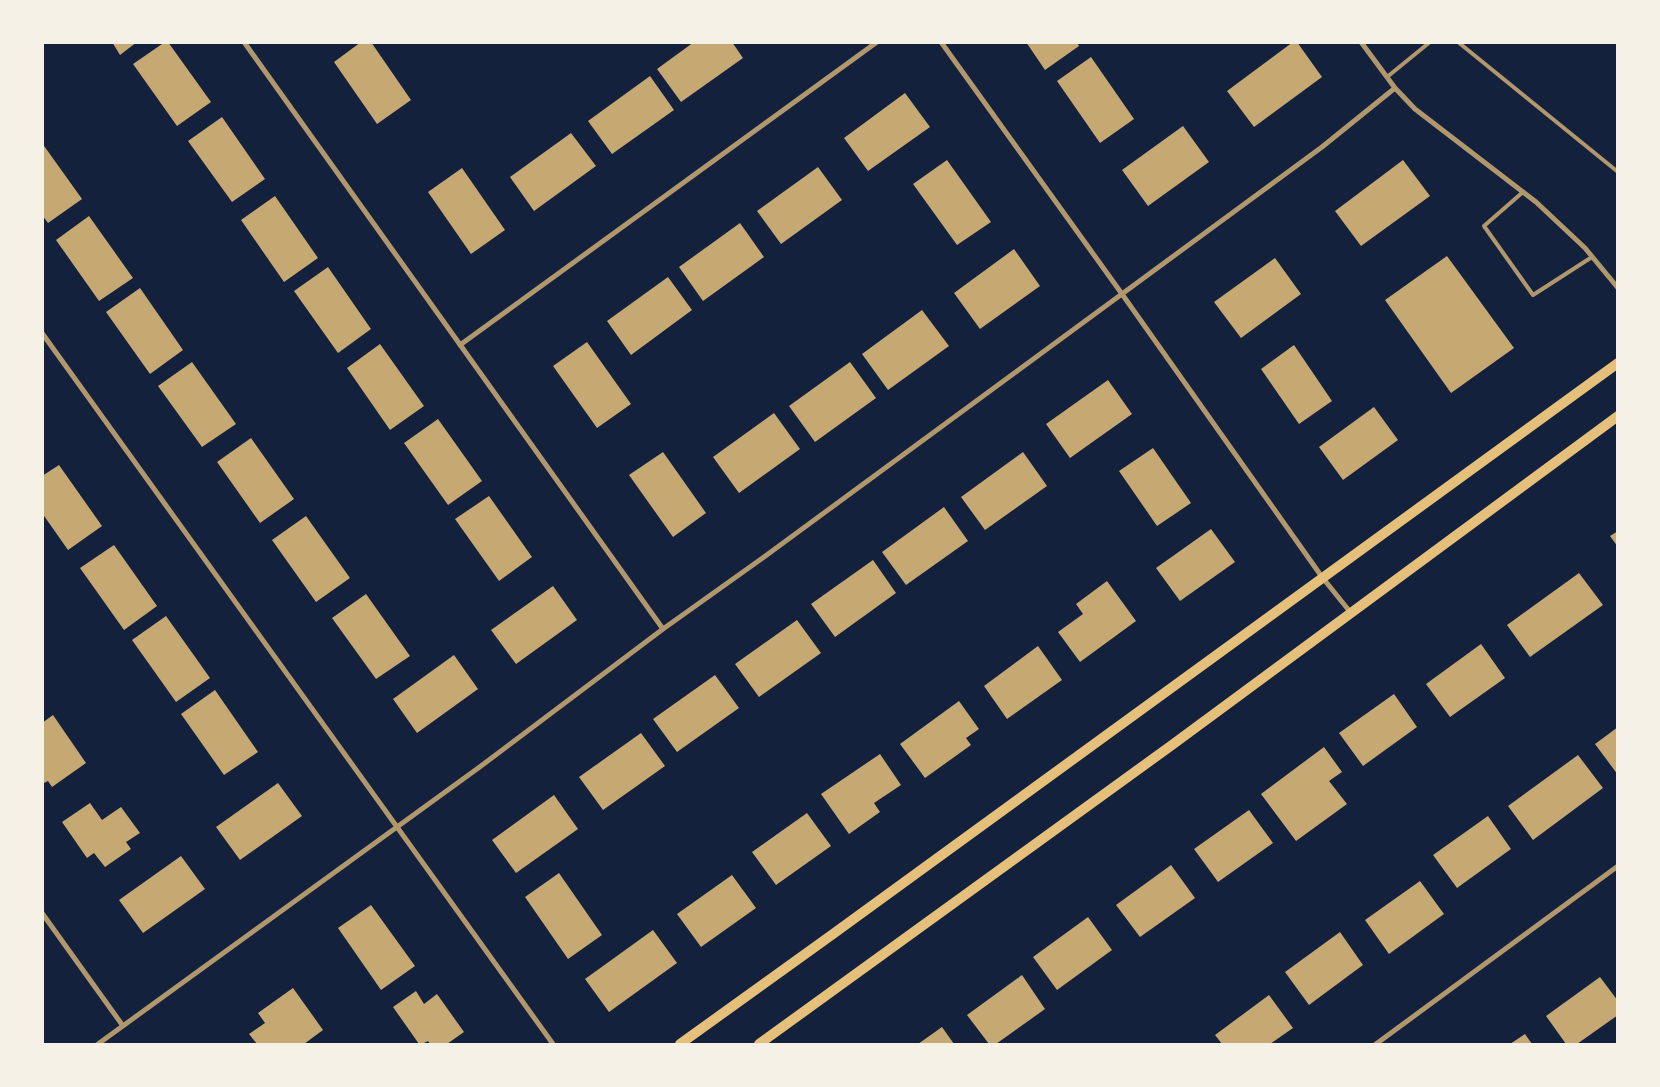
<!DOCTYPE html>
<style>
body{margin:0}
#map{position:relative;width:1660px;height:1087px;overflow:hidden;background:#14213d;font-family:"IBM Plex Sans",sans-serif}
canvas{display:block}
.frame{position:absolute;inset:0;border:44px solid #f6f1e7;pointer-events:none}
</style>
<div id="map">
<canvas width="1660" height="1087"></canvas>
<div class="frame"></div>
</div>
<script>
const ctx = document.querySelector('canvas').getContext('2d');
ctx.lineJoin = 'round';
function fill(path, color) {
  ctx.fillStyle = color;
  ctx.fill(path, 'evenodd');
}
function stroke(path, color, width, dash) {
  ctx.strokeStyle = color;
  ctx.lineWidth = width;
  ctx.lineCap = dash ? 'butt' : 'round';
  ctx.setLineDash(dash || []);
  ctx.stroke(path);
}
const building = new Path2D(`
 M112 42H137L120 55Z
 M165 42H168L211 102 177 126 133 64Z
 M361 42H371L411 100 377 124 334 62Z
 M694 42H732L743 58 681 102 657 69Z
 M1026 42H1077L1079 46 1045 70Z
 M1293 42H1297L1322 77 1254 127 1227 91Z
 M1091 57 1134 119 1100 143 1057 81Z
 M650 76 674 110 612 154 588 121Z
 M905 93 930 127 868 171 844 138Z
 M222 117 265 179 232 202 188 141Z
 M1183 126 1209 162 1148 206 1122 170Z
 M571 133 596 166 534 211 510 177Z
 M42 143 82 199 48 223 42 215Z
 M947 160 991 222 957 245 913 184Z
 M1403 160 1430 196 1361 246 1335 211Z
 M818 167 842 200 781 244 757 211Z
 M462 168 505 230 471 254 428 192Z
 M275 196 318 258 284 282 241 220Z
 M89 216 133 278 99 301 56 240Z
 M740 223 764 257 703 301 679 267Z
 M1014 249 1040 286 980 329 954 293Z
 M1447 256 1514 348 1451 393 1385 300Z
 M1275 258 1301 294 1241 338 1214 302Z
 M328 267 371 329 338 353 294 291Z
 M668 277 692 310 631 355 607 321Z
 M140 288 183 350 150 374 106 312Z
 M922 310 949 346 888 390 862 354Z
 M587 342 631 404 597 428 553 366Z
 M380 344 424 406 390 430 347 368Z
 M1294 345 1332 401 1299 424 1261 369Z
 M192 362 236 424 202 447 158 386Z
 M850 362 876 398 815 442 789 406Z
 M1108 380 1132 414 1070 458 1046 424Z
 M1374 407 1398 440 1343 480 1319 447Z
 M774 413 800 449 739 493 713 457Z
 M438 419 482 481 448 505 404 443Z
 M251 438 294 499 260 523 217 462Z
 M1153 448 1191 503 1157 526 1119 471Z
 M663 452 706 513 673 537 629 475Z
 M1023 452 1047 486 985 530 961 497Z
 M59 465 102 526 68 550 42 513V476Z
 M489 496 532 557 499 581 455 519Z
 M944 507 968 541 906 585 882 552Z
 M306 516 350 578 316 602 272 540Z
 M1211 529 1235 562 1180 601 1156 568Z
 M1618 531V547L1610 536Z
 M114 545 157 606 124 630 80 568Z
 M873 560 896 593 835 637 811 604Z
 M1579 573 1603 605 1530 657 1507 625Z
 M1107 581 1136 621 1080 662 1058 632 1083 614 1076 604Z
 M553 586 577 620 516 664 491 630Z
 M366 594 410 656 376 679 332 618Z
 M166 616 210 678 176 702 132 640Z
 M797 620 821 653 759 697 735 664Z
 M1481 644 1505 678 1450 717 1426 684Z
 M1038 646 1062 680 1007 719 984 686Z
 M454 655 478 689 417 733 393 699Z
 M715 675 739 708 677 752 653 719Z
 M215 690 258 752 224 775 181 714Z
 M1394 694 1417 727 1363 766 1339 733Z
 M959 701 979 729 966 738 971 745 925 778 900 744Z
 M53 715 86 763 52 787 48 781 42 784V723Z
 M1618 727V775L1595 744Z
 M641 733 665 766 603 810 579 777Z
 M1324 747 1342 772 1329 781 1347 804 1296 841 1261 794Z
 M880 754 901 785 874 803 880 812 849 834 821 794Z
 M1578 755 1603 788 1533 840 1508 806Z
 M278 783 302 816 240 860 216 827Z
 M554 795 578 829 516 873 492 840Z
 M90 803 102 820 121 807 140 833 126 842 131 849 105 867 94 853 87 858 62 822Z
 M1249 810 1273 843 1218 882 1194 849Z
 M807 813 831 846 776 885 752 852Z
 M1488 816 1511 849 1457 888 1433 855Z
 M181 856 205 889 143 933 119 900Z
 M1171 865 1195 898 1140 937 1116 905Z
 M559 873 602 935 568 959 525 897Z
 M732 875 756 908 701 947 677 914Z
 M1420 881 1444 914 1389 954 1365 920Z
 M371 905 415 966 381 990 338 928Z
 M1088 917 1112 950 1057 990 1033 957Z
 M653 930 677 963 609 1012 585 979Z
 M1340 932 1363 965 1309 1005 1285 972Z
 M1022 975 1045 1009 996 1044H989L967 1015Z
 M1600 977 1618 1001V1015L1577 1044H1566L1546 1016Z
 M293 988 323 1030 304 1044H257L249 1034 265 1023 258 1013Z
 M416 991 424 1004 437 994 464 1032 447 1044H430L428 1041 422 1044H419L393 1007Z
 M1269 995 1293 1028 1270 1044H1222L1215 1035Z
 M942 1027 954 1044H918Z
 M1525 1034 1532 1044H1510Z`);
const service = new Path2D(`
 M1458 42 1618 172
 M1387 77 1430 42
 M1523 192 1484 226 1533 295 1592 257`);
const minor = new Path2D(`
 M244 42 663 629
 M941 42 1122 294 1322 577 1351 613
 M1361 42 1395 88 1415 109 1536 202 1585 248 1618 288
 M42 333 553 1044
 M460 345 877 42
 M42 913 123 1026
 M98 1044 481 766 663 629 764 557 1322 147 1395 88
 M1376 1044 1618 866`);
const secondary = new Path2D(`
 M680 1044 833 934 1618 363
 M759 1044 1172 745 1618 416`);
fill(building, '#c6a872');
stroke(service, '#b1986c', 4);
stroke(minor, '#b1986c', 5);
stroke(secondary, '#e5c07b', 10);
</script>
